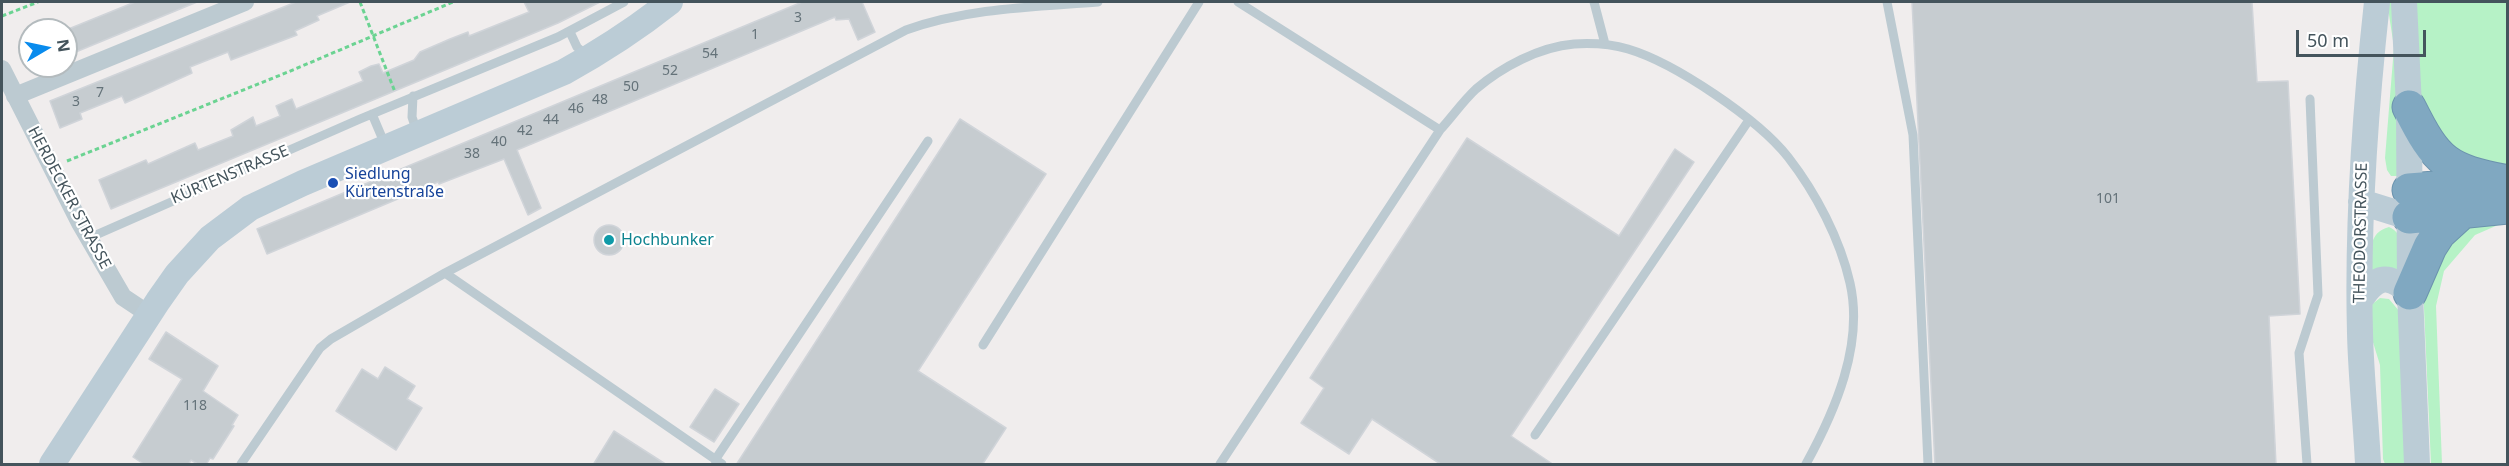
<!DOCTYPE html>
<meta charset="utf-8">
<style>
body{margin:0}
#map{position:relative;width:2509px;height:466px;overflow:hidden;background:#f0eded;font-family:"Noto Sans",sans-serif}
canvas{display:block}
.frame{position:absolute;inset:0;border:3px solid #44545c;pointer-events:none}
.north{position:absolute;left:18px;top:18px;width:60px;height:60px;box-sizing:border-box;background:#fff;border:2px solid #b4bbbe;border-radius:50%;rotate:81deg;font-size:16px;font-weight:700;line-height:24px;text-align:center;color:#44545c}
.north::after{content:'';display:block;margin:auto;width:21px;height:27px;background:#098bed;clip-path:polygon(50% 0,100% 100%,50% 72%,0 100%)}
.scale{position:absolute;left:2296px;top:30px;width:130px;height:27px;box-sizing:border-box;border:3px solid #44545c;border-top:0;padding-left:8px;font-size:18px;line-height:21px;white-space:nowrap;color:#44545c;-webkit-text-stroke:4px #fff;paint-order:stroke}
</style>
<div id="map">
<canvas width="2509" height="466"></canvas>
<div class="frame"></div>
<div class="north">N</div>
<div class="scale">50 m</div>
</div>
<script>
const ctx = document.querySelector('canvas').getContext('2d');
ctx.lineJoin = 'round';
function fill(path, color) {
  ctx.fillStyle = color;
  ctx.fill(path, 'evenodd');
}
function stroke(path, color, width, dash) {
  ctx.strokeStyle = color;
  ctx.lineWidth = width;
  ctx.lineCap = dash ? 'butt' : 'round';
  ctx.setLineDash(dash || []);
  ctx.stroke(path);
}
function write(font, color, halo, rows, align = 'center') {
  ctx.font = font + ' "Noto Sans",sans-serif';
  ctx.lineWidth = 4.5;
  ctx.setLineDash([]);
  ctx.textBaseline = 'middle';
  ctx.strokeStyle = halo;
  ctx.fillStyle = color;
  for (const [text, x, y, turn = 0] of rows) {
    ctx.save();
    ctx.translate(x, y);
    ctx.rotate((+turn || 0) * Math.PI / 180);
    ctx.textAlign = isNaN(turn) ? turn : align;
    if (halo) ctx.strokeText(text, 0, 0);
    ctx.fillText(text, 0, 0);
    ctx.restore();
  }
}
const green = new Path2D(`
 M2387 2H2394L2400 90 2397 176H2391L2387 170 2385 158 2394 47Z
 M2413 2H2507V166L2478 167 2424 128Z
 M2507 214V224L2498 225 2475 235 2444 271 2436 306 2442 464H2431L2423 286 2442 237Z
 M2389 227C2406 234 2401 255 2401 272H2369C2370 254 2368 232 2389 227Z
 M2380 298 2389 299 2400 312 2407 464H2385L2383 459 2380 365 2372 339 2371 305Z`);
const building = new Path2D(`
 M135 2H197L66 56V30Z
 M296 2H350L317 16 319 20 295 31 297 35 231 60 228 52 190 67 192 73 148 93 125 103 122 96 80 113 82 119 60 128 50 101Z
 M524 2H600L558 23 111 209 99 180 146 160 148 164 195 143 198 150 233 136 231 130 253 117 256 126 280 116 276 106 292 99 296 109 363 81 359 72 371 66 379 64 383 73 414 60 420 52 450 39 468 32 469 36 529 12Z
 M802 2H862L875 32 858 40 849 19 836 20 835 17 517 150 541 208 528 215 504 159 439 184 438 182 267 254 257 229Z
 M1912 2H2252L2257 82 2288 81 2300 314 2269 316 2276 465H1935Z
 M960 119 1046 174 918 371 1006 428 982 465H736Z
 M1467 138 1619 236 1675 149 1694 162 1511 436 1554 465H1442L1372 419 1349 454 1301 423 1324 388 1310 378Z
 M594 240a15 15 0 1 1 30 0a15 15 0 1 1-30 0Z
 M166 332 218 366 203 391 238 415 232 425 234 426 213 459 210 458 206 465H199L191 460 188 465H145L133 457 182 379 149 359Z
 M385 367 415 386 407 399 422 408 396 450 336 411 362 369 378 379Z
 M715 389 739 404 714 442 690 427Z
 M614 431 667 465H593Z`);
const path = new Path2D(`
 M360 2 395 92
 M2 16 38 2
 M67 161 288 72 453 2`);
const service = new Path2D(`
 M1238 2 1440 130
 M1594 2 1605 44
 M1887 2 1913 135 1928 464
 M570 32 577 47 587 56
 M413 96 412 117 417 132
 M372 114 386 147
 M89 238 360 119 558 37 624 2
 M445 273 722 464
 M983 345 1199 2
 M1535 435 1749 120
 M715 460 928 141
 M241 464 320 348 331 339 445 273 906 30C968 8 1034 7 1098 2
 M1220 464 1440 130C1452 117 1463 101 1476 89 1502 67 1539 47 1574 44 1591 43 1611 44 1628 49 1675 63 1758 119 1788 157 1816 193 1840 239 1850 283 1864 345 1835 411 1806 464
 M2307 464 2299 353 2318 295 2310 99`);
const minor = new Path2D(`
 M2 69 80 223 123 297 150 315
 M15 96 245 2`);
const secondary = new Path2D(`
 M2404 2 2409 107 2410 293 2417 464
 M2361 202 2409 217
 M2360 300C2377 275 2388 273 2410 293
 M52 464 158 301 177 274 210 238 250 208 303 183 564 72C602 51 636 29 670 2
 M2368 464C2366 421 2361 377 2360 333 2357 222 2365 112 2377 2`);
const motorway = new Path2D(`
 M2409 107C2437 163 2446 170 2508 182
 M2409 190 2488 184
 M2409 217 2508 207
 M2410 293 2430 247 2439 233 2462 212`);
const markers = [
 [333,183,6,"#1a4fb4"],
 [609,240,6,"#0f9aa8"]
];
const numberNames = [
 ["3",798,18],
 ["1",755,35],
 ["54",710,54],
 ["52",670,71],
 ["50",631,87],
 ["7",100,93],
 ["48",600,100],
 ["3",76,102],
 ["46",576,109],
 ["44",551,120],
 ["42",525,131],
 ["40",499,142],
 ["38",472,154],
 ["101",2108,199],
 ["118",195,406]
];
const transitNames = [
 ["Siedlung",345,174],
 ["Kürtenstraße",345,192]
];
const streetNames = [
 ["KÜRTENSTRASSE",230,175,-23],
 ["HERDECKER STRASSE",69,198,62],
 ["THEODORSTRASSE",2361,233,-89]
];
const cultureNames = [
 ["Hochbunker",621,240]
];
fill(green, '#b6f2c6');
fill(building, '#c6ccd0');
stroke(building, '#d0d4d9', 1.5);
stroke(motorway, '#6b93ad', 35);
stroke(path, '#6bd392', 3, [4.5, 3]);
stroke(service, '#bccad1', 9);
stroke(minor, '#bccad1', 18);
stroke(secondary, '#bbccd6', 26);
stroke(motorway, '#80a8c1', 33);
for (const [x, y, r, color] of markers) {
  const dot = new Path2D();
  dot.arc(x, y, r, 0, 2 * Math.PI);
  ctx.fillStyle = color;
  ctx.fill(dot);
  stroke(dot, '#fff', 2);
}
write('14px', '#647279', null, numberNames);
write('16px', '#164399', '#fff', transitNames, 'left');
write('16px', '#44545c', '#fff', streetNames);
write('16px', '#0d838f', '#fff', cultureNames, 'left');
</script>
